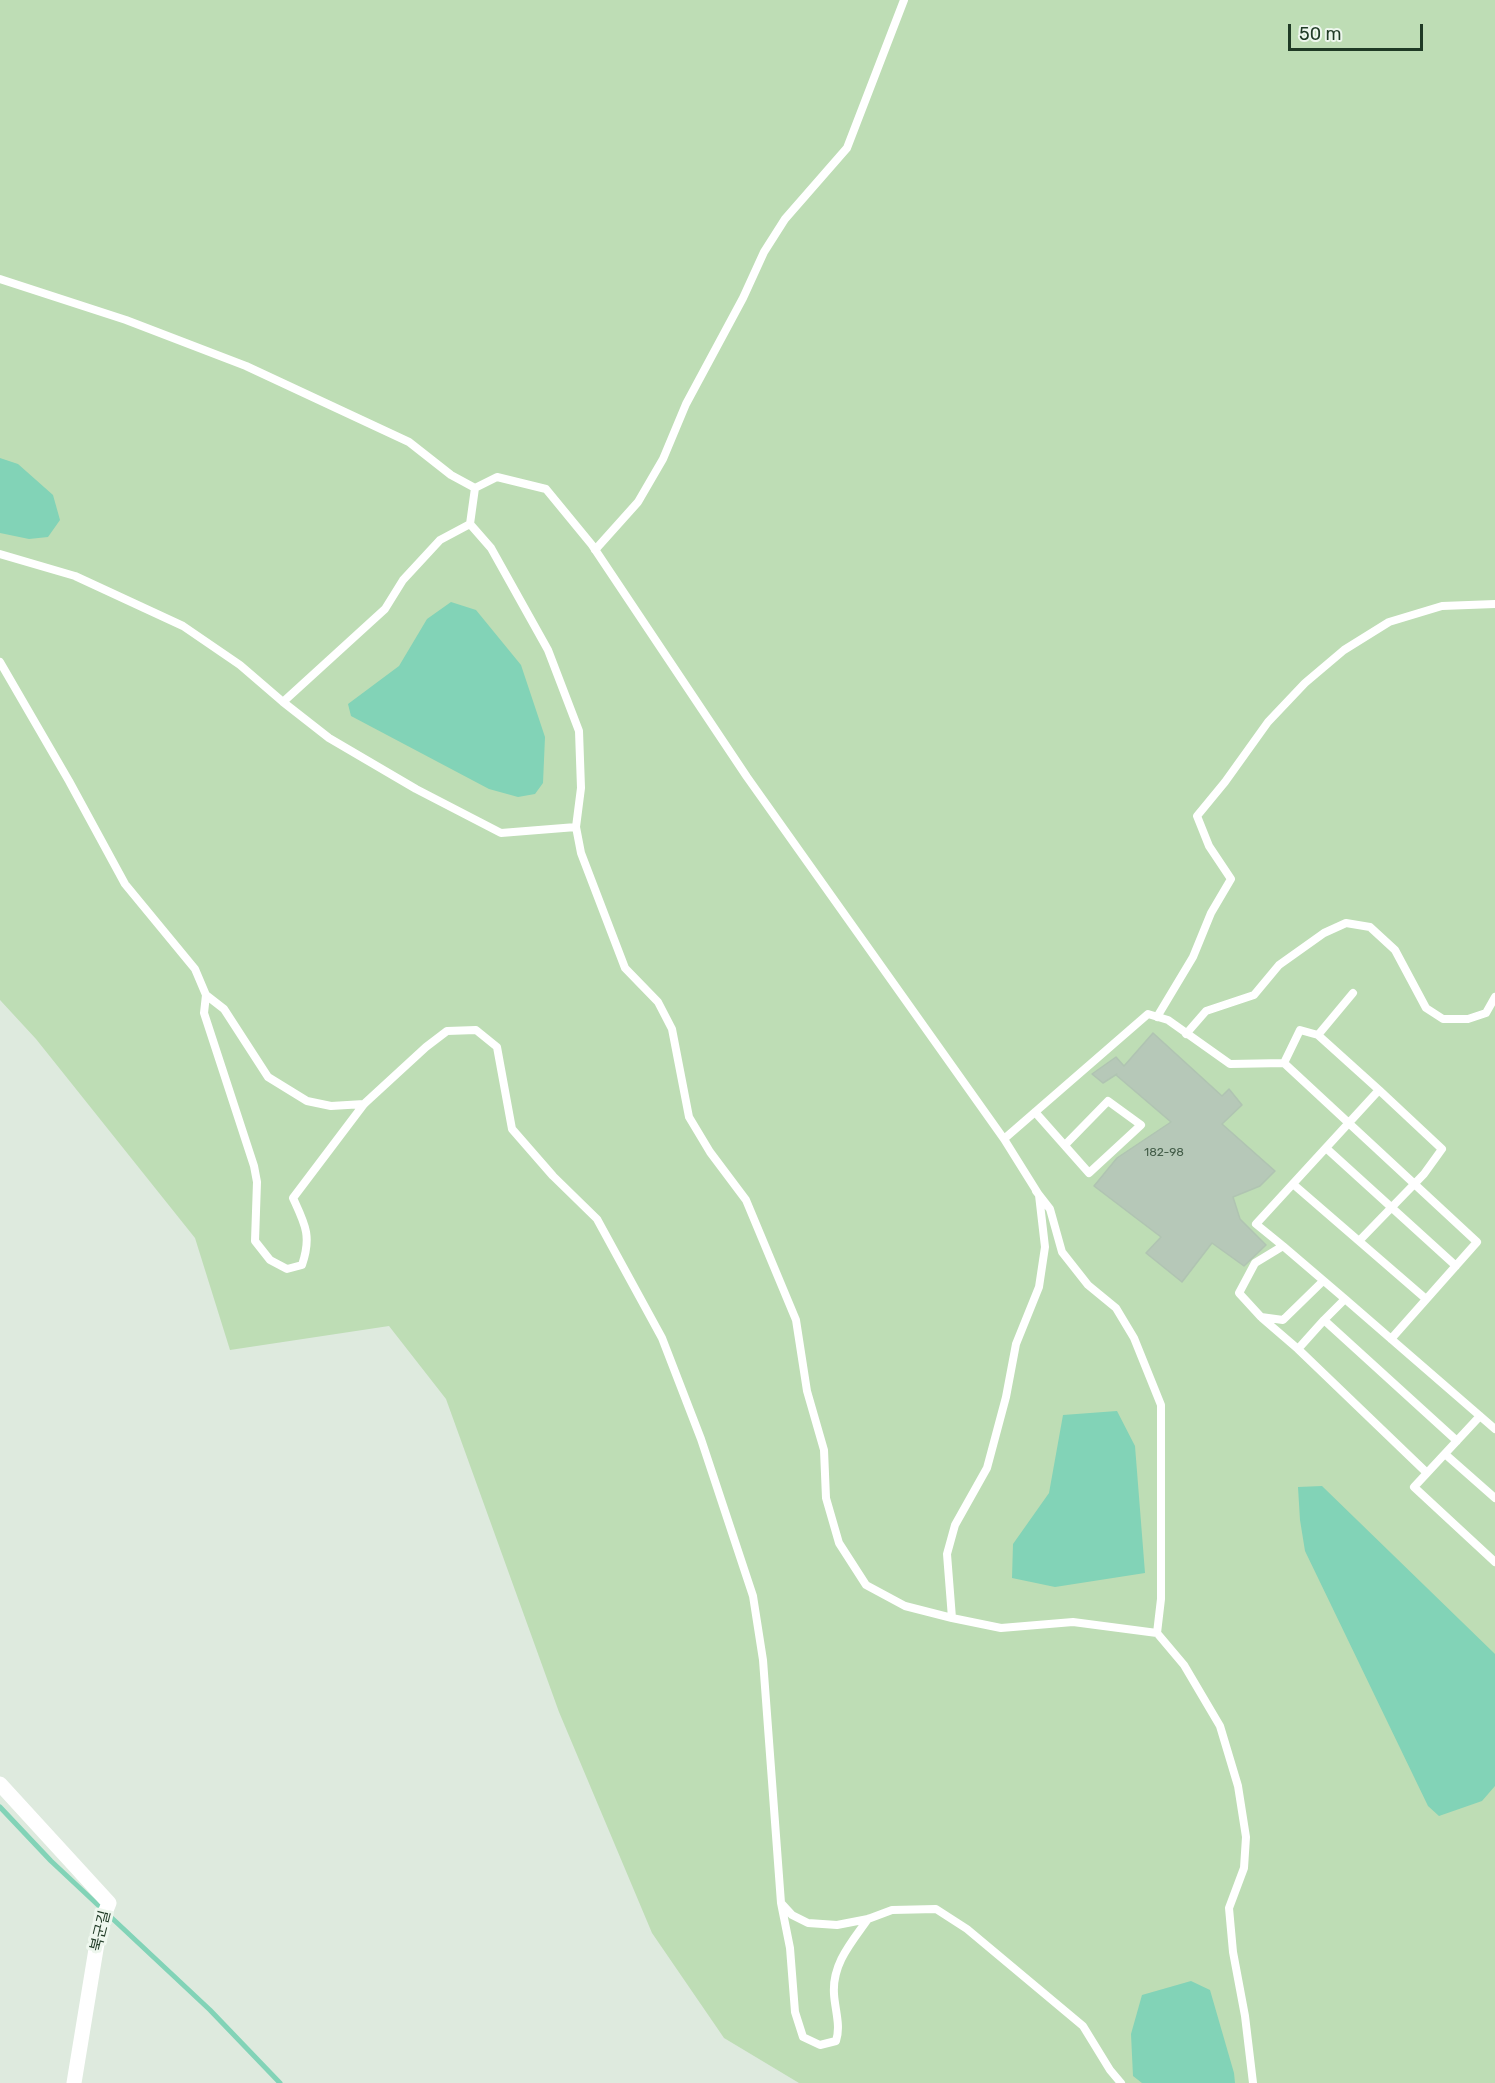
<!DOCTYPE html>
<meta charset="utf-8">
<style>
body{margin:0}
#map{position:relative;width:1495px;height:2083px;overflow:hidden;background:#deeade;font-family:Rubik,sans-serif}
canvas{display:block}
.scale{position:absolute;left:1288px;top:24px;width:135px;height:27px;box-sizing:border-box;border:3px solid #1f3a25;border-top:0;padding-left:8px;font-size:18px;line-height:21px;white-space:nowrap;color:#1f3a25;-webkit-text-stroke:4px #eef7ee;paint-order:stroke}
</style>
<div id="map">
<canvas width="1495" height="2083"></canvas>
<div class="scale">50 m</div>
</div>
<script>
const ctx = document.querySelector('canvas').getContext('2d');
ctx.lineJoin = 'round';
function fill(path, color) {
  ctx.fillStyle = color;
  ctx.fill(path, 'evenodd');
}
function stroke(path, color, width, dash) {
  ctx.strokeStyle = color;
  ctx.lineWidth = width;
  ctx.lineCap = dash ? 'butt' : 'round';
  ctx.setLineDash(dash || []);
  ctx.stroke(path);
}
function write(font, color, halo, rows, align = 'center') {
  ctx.font = font + ' Rubik,"Noto Sans KR",sans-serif';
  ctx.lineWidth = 6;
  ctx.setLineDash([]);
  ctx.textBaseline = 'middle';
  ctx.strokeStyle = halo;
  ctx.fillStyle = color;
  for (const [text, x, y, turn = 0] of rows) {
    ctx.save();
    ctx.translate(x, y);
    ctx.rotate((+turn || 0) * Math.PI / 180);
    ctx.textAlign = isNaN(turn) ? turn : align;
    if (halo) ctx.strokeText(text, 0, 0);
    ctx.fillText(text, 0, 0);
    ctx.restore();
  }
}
const green = new Path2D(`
 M0 0H1495V2083H799L724 2038 652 1933 559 1712 446 1399 389 1326 230 1350 195 1238 36 1039 0 1000Z`);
const water = new Path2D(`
 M0 458 18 464 53 495 60 520 48 537 29 539 0 533Z
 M451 602 476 610 521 665 545 737 543 783 535 794 518 797 489 789 351 716 348 704 399 666 427 619Z
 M1117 1411 1135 1446 1145 1573 1055 1587 1012 1578 1013 1544 1049 1493 1063 1415Z
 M1322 1486 1495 1654V1786L1482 1801 1439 1816 1428 1806 1305 1551 1300 1520 1298 1487Z
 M1191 1981 1210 1990 1234 2073 1235 2083H1142L1133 2076 1131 2034 1142 1995Z`);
const stream = new Path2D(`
 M0 1807 51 1861 210 2010 280 2083`);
const building = new Path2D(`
 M1153 1033 1222 1096 1229 1089 1242 1105 1222 1124 1275 1171 1260 1186 1233 1197 1240 1219 1266 1245 1244 1266 1212 1243 1182 1282 1146 1253 1161 1237 1094 1186 1117 1158 1171 1122 1116 1075 1117 1074 1103 1083 1092 1074 1116 1057 1124 1066Z`);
const lane = new Path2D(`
 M0 279 126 320 246 366 409 442 451 475 475 488
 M470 524 440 540 403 580 385 609 283 702 329 738 416 789 501 833 576 827
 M595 550 638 502 663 459 686 404 743 298 764 252 785 219 847 148 904 0
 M0 554 75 576 183 626 240 665 283 702
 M0 662 69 781 125 884 195 969 206 995
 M1353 993 1318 1035 1379 1090
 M1157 1017 1193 957 1211 913 1231 879 1209 846 1197 816 1225 782 1268 722 1305 683 1344 650 1389 622 1442 606 1495 604
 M1186 1034 1206 1011 1254 995 1279 965 1324 933 1346 923 1370 927 1395 950 1426 1008 1443 1019H1468L1486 1013 1495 997
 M1284 1063 1300 1030 1318 1035
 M364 1104 331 1106 307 1101 268 1077 224 1009 206 995 204 1013 254 1166 257 1182 255 1241 270 1260 287 1269 302 1265C312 1236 305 1224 293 1198L364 1104 426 1047 447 1031 476 1030 497 1047 512 1129 553 1176 597 1219 662 1338 701 1439 753 1596 763 1660 781 1903
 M1035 1112 1089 1173 1141 1125 1108 1101 1065 1145
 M1004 1139 1148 1014 1168 1020 1230 1064 1284 1063 1477 1242 1391 1339
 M1326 1148 1456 1266
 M1293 1184 1426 1299
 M1283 1246 1256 1224 1379 1090 1442 1149 1424 1174 1359 1241
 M1323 1281 1283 1320 1261 1317 1239 1293 1255 1263 1283 1246 1345 1299 1495 1429
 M1345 1299 1324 1320 1457 1441
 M1262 1318 1298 1349
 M1324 1320 1298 1349 1427 1473
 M1480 1416 1414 1487 1495 1562
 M1445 1454 1495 1498
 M952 1618 905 1606 866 1585 839 1543 826 1498 824 1450 807 1391 796 1320 746 1200 710 1152 689 1117 672 1029 658 1002 625 968 581 853 576 827 581 788 579 731 548 650 491 548 470 524 475 488 497 477 546 489 592 545 747 777 1004 1139 1039 1195 1045 1247 1039 1287 1016 1344 1006 1397 987 1468 955 1525 947 1554 952 1618 1001 1628 1073 1622 1157 1633 1161 1599V1405L1134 1338 1116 1308 1088 1285 1062 1252 1050 1209 1036 1191
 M1157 1633 1184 1665 1220 1726 1238 1786 1246 1837 1244 1868 1229 1908 1233 1952 1245 2016 1253 2083
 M868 1919C851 1943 832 1964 834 1994 835 2010 841 2026 836 2041L820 2045 803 2037 795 2012 790 1948 781 1903 792 1915 808 1923 837 1925 868 1919 892 1910 936 1909 967 1929 1083 2026 1110 2070 1121 2083`);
const street = new Path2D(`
 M0 1784 109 1903 100 1925 74 2083`);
const numberNames = [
 ["182-98",1164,1153]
];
const streetNames = [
 ["북군길",101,1931,-76]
];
fill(green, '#beddb5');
fill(water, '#82d3b7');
stroke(stream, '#82d3b7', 5);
fill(building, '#b6c8b8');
stroke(building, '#b0c4b2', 1.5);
stroke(lane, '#fff', 8);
stroke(street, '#fff', 15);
write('12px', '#455e4a', null, numberNames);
write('15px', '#1f3a25', '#eef7ee', streetNames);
</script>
